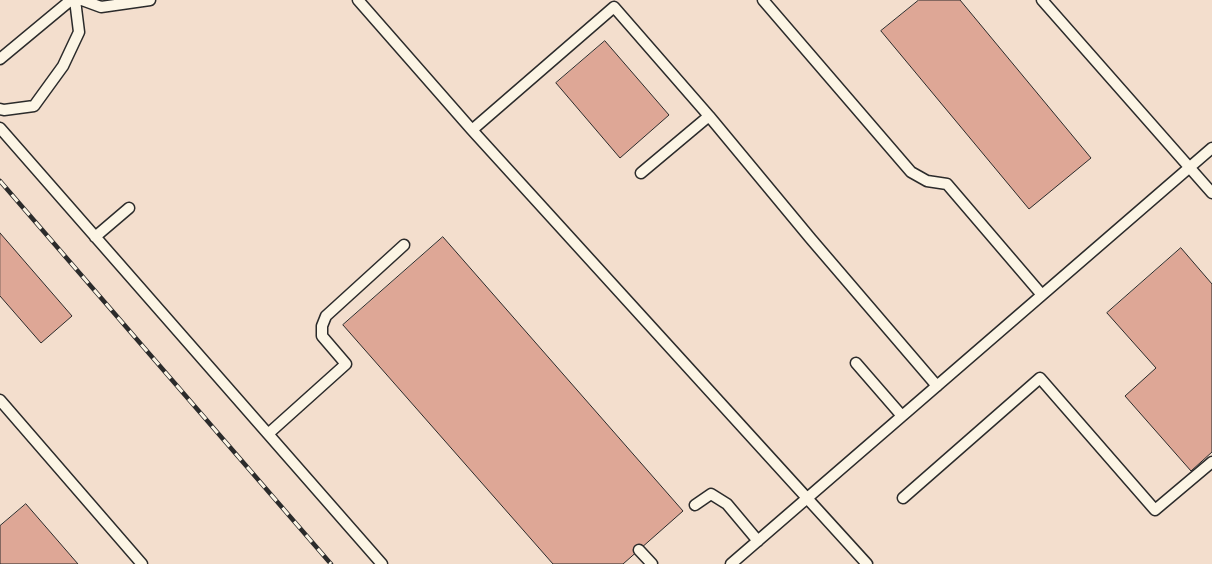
<!DOCTYPE html>
<style>
body{margin:0}
canvas{display:block;background:#fcf5e5}
</style>
<canvas width="1212" height="564"></canvas>
<script>
const ctx = document.querySelector('canvas').getContext('2d');
ctx.lineJoin = 'round';
function fill(path, color) {
  ctx.fillStyle = color;
  ctx.fill(path, 'evenodd');
}
function stroke(path, color, width, dash) {
  ctx.strokeStyle = color;
  ctx.lineWidth = width;
  ctx.lineCap = dash ? 'butt' : 'round';
  ctx.setLineDash(dash || []);
  ctx.stroke(path);
}
const built = new Path2D(`
 M0 0H1212V564H0Z`);
const building = new Path2D(`
 M919 0H960L1091 158 1029 209 881 31Z
 M605 41 669 115 620 158 556 83Z
 M0 233 72 316 41 343 0 296Z
 M443 237 683 511 623 564H553L343 325Z
 M1181 248 1212 284V452L1191 471 1125 396 1156 368 1107 313Z
 M26 504 78 564H0V526Z`);
const service = new Path2D(`
 M82 0 101 7 150 0
 M358 0 472 130 867 564
 M763 0 911 172 927 181 947 184 1042 295
 M1042 0 1212 193
 M0 59 71 0
 M0 109 4 110 34 106 63 66 79 32 75 0
 M709 116 811 239 937 386
 M0 128 382 564
 M472 130 614 7 709 116 641 173
 M95 237 129 208
 M856 363 902 416
 M0 400 142 564
 M268 434 346 364 322 336V326L326 316 404 245
 M903 498 1040 378 1155 510 1212 462
 M695 505 711 494 727 504 758 541
 M639 550 652 564
 M731 564 1212 148`);
const rail = new Path2D(`
 M0 181 331 564`);
fill(built, '#f3decd');
fill(building, '#dea796');
stroke(building, '#2b2b2b', 1);
stroke(service, '#2b2b2b', 13);
stroke(service, '#fcf5e5', 10);
stroke(rail, '#2b2b2b', 4.5);
stroke(rail, '#fcf5e5', 3, [9]);
</script>
